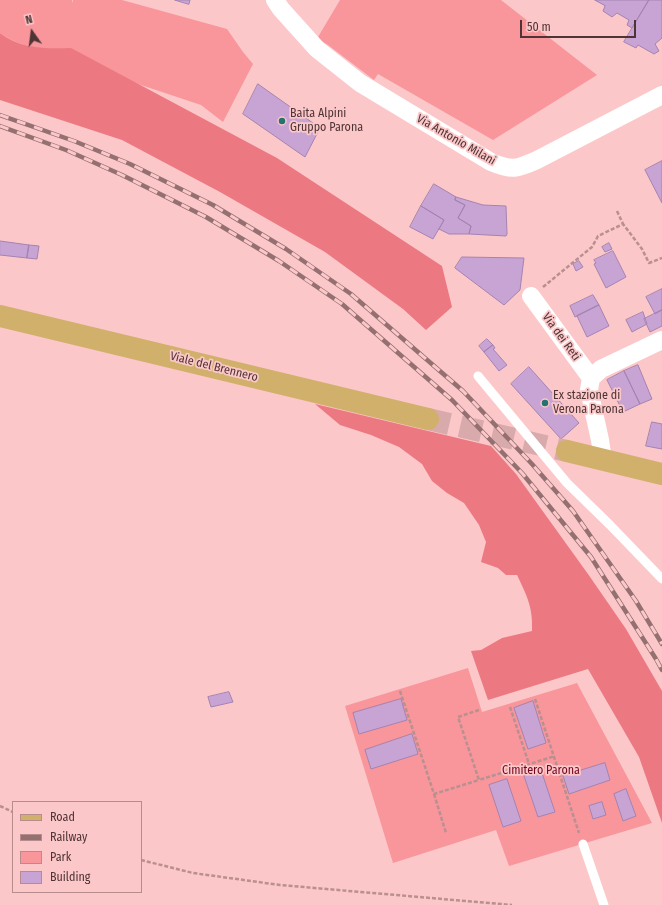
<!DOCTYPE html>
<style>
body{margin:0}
#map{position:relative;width:662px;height:905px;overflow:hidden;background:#fcc7c8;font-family:"Fira Sans Condensed",sans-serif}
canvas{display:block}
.legend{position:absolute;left:12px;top:801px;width:130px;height:92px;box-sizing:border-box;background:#fcc7c8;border:1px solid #b68c8d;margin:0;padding:5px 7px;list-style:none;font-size:12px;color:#4e3435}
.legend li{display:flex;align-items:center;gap:8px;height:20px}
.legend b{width:20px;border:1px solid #b68c8d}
.north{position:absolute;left:12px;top:12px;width:40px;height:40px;-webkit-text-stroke:3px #fcc7c8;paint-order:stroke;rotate:346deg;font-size:11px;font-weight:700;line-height:16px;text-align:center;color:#4e3435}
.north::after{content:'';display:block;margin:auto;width:14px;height:18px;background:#4e3435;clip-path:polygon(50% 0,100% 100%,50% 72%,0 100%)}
.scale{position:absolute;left:520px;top:20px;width:116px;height:18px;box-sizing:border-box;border:2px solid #4e3435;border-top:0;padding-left:5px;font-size:12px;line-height:14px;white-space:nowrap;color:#4e3435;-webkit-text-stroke:3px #fcc7c8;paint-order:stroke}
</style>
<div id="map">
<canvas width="662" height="905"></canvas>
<ul class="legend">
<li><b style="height:5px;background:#d1b06b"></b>Road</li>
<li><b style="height:5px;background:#957071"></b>Railway</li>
<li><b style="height:11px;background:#f8969b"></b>Park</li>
<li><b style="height:11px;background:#c7a4d4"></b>Building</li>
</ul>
<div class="north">N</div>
<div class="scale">50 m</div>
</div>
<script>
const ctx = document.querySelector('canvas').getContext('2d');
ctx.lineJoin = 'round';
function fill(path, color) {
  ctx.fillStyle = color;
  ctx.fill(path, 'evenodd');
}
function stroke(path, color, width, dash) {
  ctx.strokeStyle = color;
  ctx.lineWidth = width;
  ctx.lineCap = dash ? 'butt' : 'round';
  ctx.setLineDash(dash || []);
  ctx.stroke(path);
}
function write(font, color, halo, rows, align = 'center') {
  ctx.font = font + ' "Fira Sans Condensed",sans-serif';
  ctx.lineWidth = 3.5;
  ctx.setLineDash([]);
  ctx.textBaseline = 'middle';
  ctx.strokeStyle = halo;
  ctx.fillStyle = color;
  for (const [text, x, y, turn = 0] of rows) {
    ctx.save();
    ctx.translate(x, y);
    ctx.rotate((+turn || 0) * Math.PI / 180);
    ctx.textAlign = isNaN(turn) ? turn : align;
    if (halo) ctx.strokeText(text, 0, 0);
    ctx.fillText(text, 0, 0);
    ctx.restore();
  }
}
const green = new Path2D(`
 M0 0H72V3L73 0H122L227 29 243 52 253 64 223 122 201 105 57 57 59 49C39 50 16 45 0 33Z
 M340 0H501L597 75 493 140 378 74 374 80 328 45 320 40 318 37Z
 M468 668 482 712 577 683 652 823 509 866 496 830 393 863 345 706Z`);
const forest = new Path2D(`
 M0 33C20 49 47 49 71 48L277 158 442 266 452 307 426 330 403 309 325 252 220 192 122 140 0 100Z
 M315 404 491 446 516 474 588 574 626 629 662 691V823L639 757 588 669 488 700 471 651 481 650 502 638 532 631C533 607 527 596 517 575H506L498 568 481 562 486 542 479 525 464 503 447 493 432 481 422 464 399 447 371 435 340 425Z`);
const building = new Path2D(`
 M175 0H190L189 4Z
 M595 0H649L632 28 627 25 629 20 617 13 612 17 603 11 605 6Z
 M649 0H662V38L655 44 659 51 654 54 638 45 636 48 624 42Z
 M258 84 320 128 305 157 243 114Z
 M662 161V203L645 170Z
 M434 184 456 197 455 200 465 205 458 218 471 226 469 234H449L439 229 444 220 421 206Z
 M456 197 483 205 506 206 507 234 506 236 469 234 471 226 458 218 465 205 455 200Z
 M421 206 444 220 433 239 410 227Z
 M0 241 29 245 27 258 0 255Z
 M609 243 612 249 605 252 602 247Z
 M29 245 39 246 37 259 27 258Z
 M613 251 626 277 606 288 594 264 596 263 594 260Z
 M462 257 524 258 520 290 504 305 455 268Z
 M579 261 583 267 576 271 573 264Z
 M662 289V310L655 314 646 297Z
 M593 295 599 305 575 317 570 306Z
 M599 305 609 326 587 337 577 316Z
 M662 310V326L650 332 644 319Z
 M643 312 647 324 632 332 626 320Z
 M487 339 493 345 484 352 479 346Z
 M493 345 495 348 493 349 507 365 499 371 484 352Z
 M638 365 652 399 640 404 624 371Z
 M529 367 579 423 561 439 511 384Z
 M624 371 640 404 623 412 607 380Z
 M652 422 662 424V449L646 446Z
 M229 692 233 702 211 707 208 697Z
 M401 699 407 720 359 734 353 713Z
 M533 701 546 743 528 749 514 708Z
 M412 734 418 754 371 769 365 750Z
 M605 763 610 780 569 794 563 776Z
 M541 770 555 812 538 817 524 776Z
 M507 779 521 821 503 827 489 785Z
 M626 789 636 816 623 821 614 794Z
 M602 802 606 815 593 819 589 806Z`);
const primaryTunnel = new Path2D(`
 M428 419 567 451`);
const path = new Path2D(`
 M617 211 623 224
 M543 287 592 247 598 236 623 224 642 249 649 263 662 258
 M400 691 434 794 479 780
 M535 699 579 833
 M510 707 529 764
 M479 710 458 717 479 780 555 756
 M434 794 446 833
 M0 806 13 812
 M141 860 193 873 280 885 512 905`);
const service = new Path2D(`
 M478 376 567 483 610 525 662 579
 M583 844 604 905`);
const minor = new Path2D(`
 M275 0 281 9 317 49 360 83 491 162C512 171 517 169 537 160L662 95
 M531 296 591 378
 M603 460 600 440 589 390 591 378 601 369 662 340`);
const primary = new Path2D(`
 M0 316 428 419
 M567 451 662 474`);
const rail = new Path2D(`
 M0 115 74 141 130 164 213 205 286 249 351 294 463 391 532 464 573 511 636 601 662 644
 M0 126 66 150 122 175 206 217 279 261 342 304 452 400 522 473 591 557 656 659 662 670`);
const markers = [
 [282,121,4,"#267172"],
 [545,403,4,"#267172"]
];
const poiNames = [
 ["Baita Alpini",290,114],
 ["Gruppo Parona",290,128],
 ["Ex stazione di",553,396],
 ["Verona Parona",553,410]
];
const streetNames = [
 ["Via Antonio Milani",456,140,30],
 ["Via dei Reti",561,337,54],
 ["Viale del Brennero",214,367,14]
];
const parkNames = [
 ["Cimitero Parona",541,771]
];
fill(green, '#f8969b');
fill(forest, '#ec7982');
fill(building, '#c7a4d4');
stroke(building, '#a483b1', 1);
stroke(primaryTunnel, '#d9aaab', 22, [22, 11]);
stroke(path, '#ba8f90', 2.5, [4, 2]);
stroke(service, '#fff', 9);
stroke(minor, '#fff', 18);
stroke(primary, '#d1b06b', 22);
stroke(rail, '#957071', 4.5);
stroke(rail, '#fcc7c8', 3, [9]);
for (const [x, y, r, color] of markers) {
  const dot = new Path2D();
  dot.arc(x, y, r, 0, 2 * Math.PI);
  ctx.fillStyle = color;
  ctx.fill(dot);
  stroke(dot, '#fcc7c8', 1.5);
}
write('12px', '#4e3435', '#fcc7c8', poiNames, 'left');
write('12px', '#4e3435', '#fcc7c8', streetNames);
write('12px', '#720621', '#fcc7c8', parkNames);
</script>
